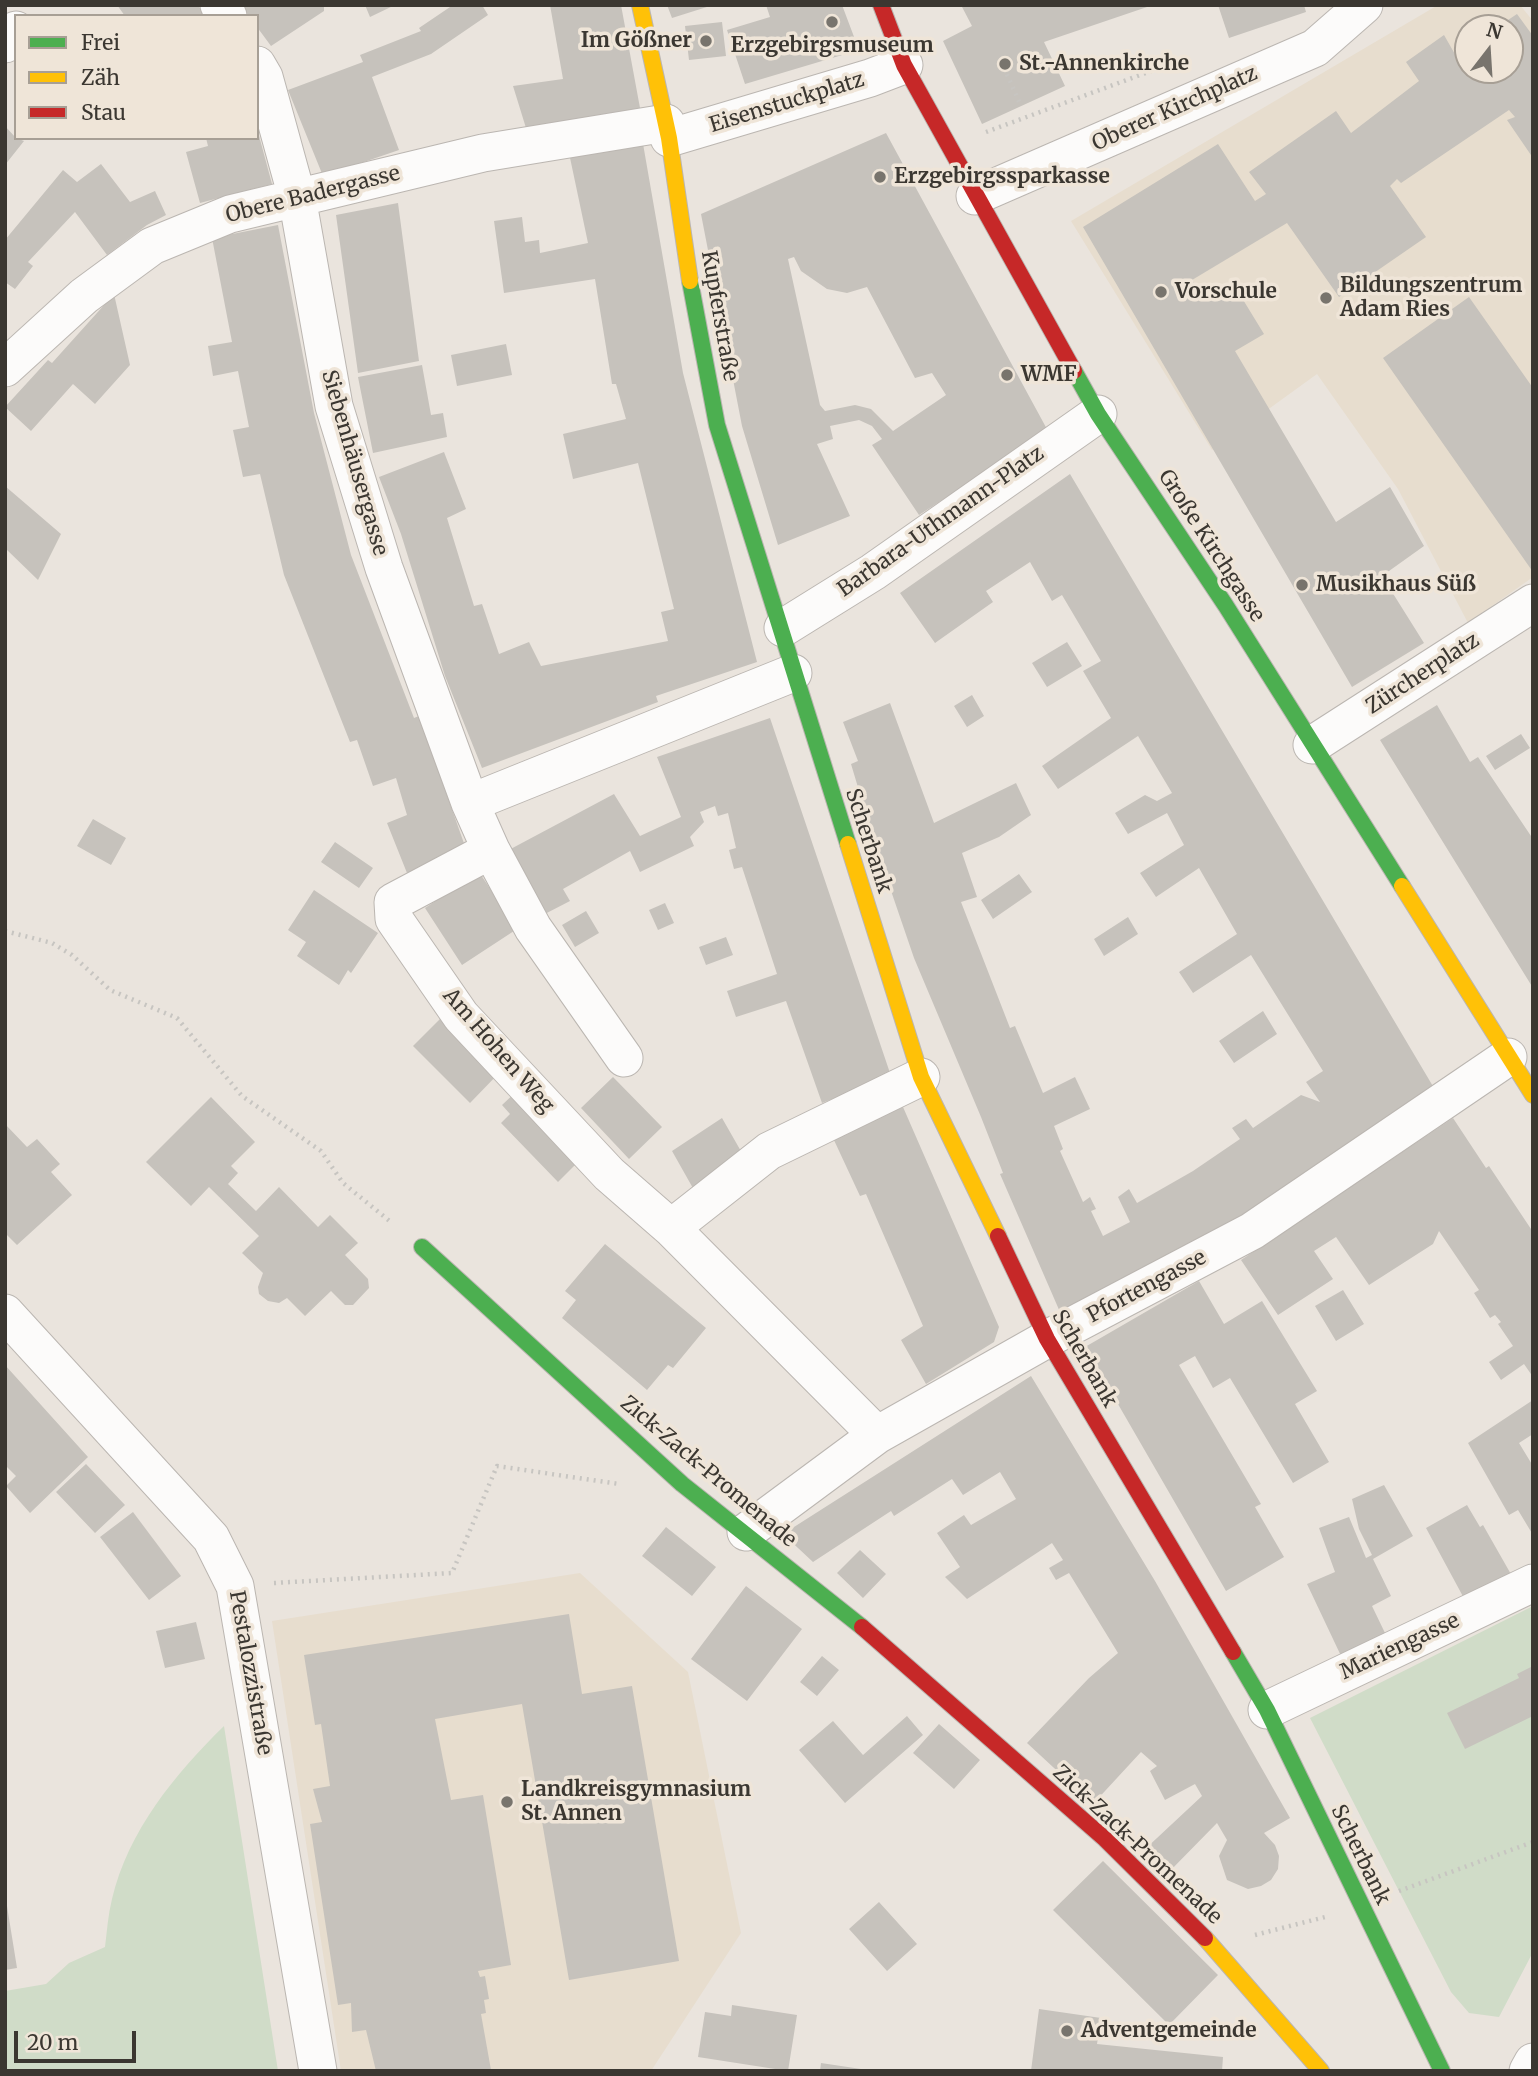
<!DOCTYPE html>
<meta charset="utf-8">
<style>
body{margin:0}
#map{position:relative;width:1538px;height:2076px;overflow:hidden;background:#eae4dd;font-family:Merriweather,serif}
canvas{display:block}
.frame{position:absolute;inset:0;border:7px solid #3b3731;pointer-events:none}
.legend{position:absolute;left:14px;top:14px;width:245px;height:126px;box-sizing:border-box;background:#efe5d8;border:2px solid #a79f95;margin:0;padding:9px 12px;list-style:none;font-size:21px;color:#3b3731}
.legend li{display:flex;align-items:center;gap:14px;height:35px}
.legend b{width:35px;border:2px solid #a79f95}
.north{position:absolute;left:1454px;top:14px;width:70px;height:70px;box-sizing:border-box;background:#efe5d8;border:2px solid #a79f95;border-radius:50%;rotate:17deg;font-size:19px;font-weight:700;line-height:28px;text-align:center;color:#3b3731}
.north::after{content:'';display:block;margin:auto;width:24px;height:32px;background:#78746d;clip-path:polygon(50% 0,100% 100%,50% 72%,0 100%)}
.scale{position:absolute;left:14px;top:2031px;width:122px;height:32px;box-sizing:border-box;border:4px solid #3b3731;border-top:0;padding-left:9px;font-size:21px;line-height:24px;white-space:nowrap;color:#3b3731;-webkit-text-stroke:5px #efe5d8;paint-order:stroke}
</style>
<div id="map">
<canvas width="1538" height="2076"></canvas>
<div class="frame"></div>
<ul class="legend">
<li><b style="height:9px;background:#4caf50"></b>Frei</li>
<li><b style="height:9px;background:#ffc107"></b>Zäh</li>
<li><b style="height:9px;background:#c62828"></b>Stau</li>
</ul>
<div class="north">N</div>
<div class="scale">20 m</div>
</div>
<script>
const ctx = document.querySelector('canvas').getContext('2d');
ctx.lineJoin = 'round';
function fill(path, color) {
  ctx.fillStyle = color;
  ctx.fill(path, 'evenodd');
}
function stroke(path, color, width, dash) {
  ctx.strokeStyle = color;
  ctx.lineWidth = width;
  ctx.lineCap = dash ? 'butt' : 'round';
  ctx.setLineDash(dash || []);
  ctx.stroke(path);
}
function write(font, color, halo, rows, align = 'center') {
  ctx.font = font + ' Merriweather,serif';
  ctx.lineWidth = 7;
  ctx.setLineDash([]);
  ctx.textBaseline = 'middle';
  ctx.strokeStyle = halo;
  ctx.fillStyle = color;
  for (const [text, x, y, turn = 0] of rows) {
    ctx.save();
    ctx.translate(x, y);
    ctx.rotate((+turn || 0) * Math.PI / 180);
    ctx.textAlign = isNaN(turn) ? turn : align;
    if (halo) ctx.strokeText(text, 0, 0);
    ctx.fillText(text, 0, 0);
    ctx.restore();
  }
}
const built = new Path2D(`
 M1438 5H1520L1533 21V577L1468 623 1398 489 1317 374 1212 450 1071 221ZM1468 28H1510V70H1468Z
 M580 1573 688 1672 741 1933 651 2071H341L272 1621Z`);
const green = new Path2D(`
 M1533 1606V1952L1499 2017 1469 2013 1451 1992 1310 1718Z
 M224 1726 278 2071H5V1991L46 1984 69 1963 105 1947C107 1931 108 1915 112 1899 128 1831 175 1774 224 1726Z`);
const building = new Path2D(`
 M117 5H198L205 16H125Z
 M241 5H324V11L271 46 257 27V16H249Z
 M365 5H395L370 17Z
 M453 5H482L488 15 431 54 372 77 399 150 323 176 288 90 363 62 360 55 421 31 419 28Z
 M550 5H621L640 108 526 128 513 86 563 79Z
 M667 5H709L710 6 672 18Z
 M766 5H842L859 50 745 84 727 30 770 17Z
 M961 5H1150V6L1044 42 1065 86 982 124 943 41 972 26Z
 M1218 5H1304L1306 12 1229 38Z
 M1517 14 1533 36V158L1507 120 1515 117 1509 110 1401 183 1397 179 1390 186 1426 237 1339 297 1287 223 1192 280 1206 300 1234 285 1264 334 1235 351 1336 522 1390 487 1424 546 1382 576 1424 643 1352 687 1083 227 1218 144 1255 201 1266 194 1249 172 1336 111 1351 133 1419 81 1406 62 1444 35 1456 56 1468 48V70H1510V28H1496Z
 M722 22 726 56 689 60 685 26Z
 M5 126 16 138 24 141 5 165Z
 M258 132 272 184 200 203 186 152 208 146 206 138H257Z
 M886 133 1048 431 919 515 872 445 882 439 872 426 859 420 830 426 833 439 817 444 850 516 778 545 742 426 701 214ZM794 257 801 271 827 289 847 293 867 287 915 378 932 373 946 395 893 431 871 409 855 405 825 411 820 405 788 259Z
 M642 138 683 373 757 662 656 696 658 702 482 768 445 676 401 534 379 477 444 452 466 509 447 518 474 606 482 604 499 654 529 642 541 666 668 641 661 612 674 609 638 463 573 479 563 434 626 419 616 384H612L595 279 504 293 494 221 522 217 525 242 539 240 540 253 588 243 569 153Z
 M101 164 130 202 155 191 166 215 147 225 107 255 75 212 28 262 33 266 15 289 5 282V240L63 170 77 182Z
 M398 203 419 361 358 373 336 215Z
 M278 225 314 413 351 555 414 718 419 716 466 849 407 873 387 823 407 815 396 778 373 786 357 740 350 742 284 575 260 474 243 477 233 430 249 427 238 371 213 376 208 346 232 342 212 238Z
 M114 294 130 365 95 404 73 384 31 431 5 407 48 360 52 363Z
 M1469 297 1533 388V572L1383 358Z
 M506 344 512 375 457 386 451 355Z
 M422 365 431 415 443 413 447 437 373 453 358 377Z
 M1070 474 1434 1088 1225 1227 1060 1312 1000 1174 1003 1173 981 1117 914 958 875 844 851 764 858 761 843 722 890 703 934 823 1016 783 1031 815 999 837 962 853 977 897 961 902 1010 1028 1015 1026 1043 1093 1075 1077 1090 1109 1054 1126 1063 1149 1060 1151 1083 1202 1090 1197 1096 1209 1091 1211 1103 1236 1130 1222 1118 1197 1129 1189 1137 1203 1193 1171 1240 1139 1232 1128 1246 1119 1253 1128 1301 1095 1320 1102 1306 1082 1323 1071 1251 955 1193 993 1179 972 1237 934 1199 868 1156 897 1140 873 1184 845 1167 813 1128 834 1115 813 1145 795 1157 801 1172 793 1138 736 1058 789 1042 766 1111 718 1083 671 1101 661 1062 595 1052 601 1030 562 986 591 993 602 935 643 900 593Z
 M5 486 61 534 38 580 5 548Z
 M1067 642 1082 666 1047 687 1032 663Z
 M972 695 984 716 967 727 954 706Z
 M1437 705 1470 762 1478 757 1533 839V988L1380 740Z
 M770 718 891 1076 822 1103 786 1001 736 1017 727 991 777 974 742 867 734 869 729 850 736 848 728 813 718 816 715 806 700 812 704 822 690 837 694 846 640 872 630 851 563 889 570 901 539 917 505 852 614 794 640 836 681 817 657 757Z
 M1521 734 1530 748 1495 770 1486 756Z
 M93 819 126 838 111 865 77 846Z
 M335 842 373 868 359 888 321 862Z
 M479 872 517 929 462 965 425 908Z
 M1019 874 1032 892 993 919 981 900Z
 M314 890 378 933 351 973 348 970 339 985 297 956 306 942 288 930Z
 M665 903 674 923 658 930 649 910Z
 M586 911 599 933 575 947 562 925Z
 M1128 917 1138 934 1104 956 1094 939Z
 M726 937 733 955 706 965 699 947Z
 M1263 1011 1277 1034 1234 1063 1219 1041Z
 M444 1015 501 1071 470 1103 413 1046Z
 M613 1077 662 1127 629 1159 581 1108Z
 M518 1090 579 1161 558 1182 501 1123 510 1114 502 1105Z
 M211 1097 255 1142 231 1166 238 1173 228 1184 256 1211 279 1187 318 1227 330 1215 358 1243 345 1255 368 1279 369 1288 353 1305H345L331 1291 305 1316 287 1298 279 1303 268 1301 259 1294 258 1287 263 1273 242 1253 259 1236 209 1187 191 1206 146 1162Z
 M903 1107 999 1327 994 1342 926 1384 901 1340 923 1326 866 1194 860 1196 833 1138Z
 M722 1118 746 1160 694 1190 672 1151Z
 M1453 1118 1486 1168 1489 1166 1533 1232V1377L1524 1364 1501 1380 1489 1362 1513 1346 1498 1324 1501 1322 1495 1315 1490 1318 1474 1293 1479 1290 1439 1231 1433 1244 1369 1285 1336 1237 1314 1251 1333 1279 1278 1315 1241 1260Z
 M5 1124 27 1147 37 1139 60 1164 51 1172 72 1195 17 1245 5 1233Z
 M605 1244 706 1328 673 1368 668 1365 647 1390 562 1318 576 1300 565 1291Z
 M1199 1281 1224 1324 1262 1301 1317 1391 1295 1404 1329 1462 1293 1483 1230 1378 1213 1388 1195 1356 1179 1365 1261 1504 1255 1507 1284 1557 1226 1591 1085 1347Z
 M1343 1290 1364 1324 1336 1341 1315 1306Z
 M5 1365 88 1457 30 1513 6 1486 16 1476 5 1465Z
 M1031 1376 1155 1581 1290 1818 1264 1833 1275 1845 1279 1856 1278 1869 1271 1880 1261 1886 1248 1889 1227 1880 1219 1856 1227 1840 1217 1823 1167 1874 1142 1852 1202 1796 1195 1784 1165 1800 1150 1771 1157 1766 1141 1752 1093 1804 1027 1743 1089 1678 1118 1653 1069 1573 1056 1580 1049 1568 1063 1560 1052 1543 967 1599 945 1577 960 1567 937 1533 964 1515 971 1525 1016 1499 1000 1472 963 1495 952 1479 894 1516 891 1511 813 1562 783 1534Z
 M1533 1400V1434L1519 1443 1533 1466V1535L1518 1510 1509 1515 1468 1443Z
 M86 1464 125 1505 95 1533 56 1492Z
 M1384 1485 1413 1536 1373 1559 1391 1596 1372 1606 1385 1633 1375 1638 1377 1642 1342 1658 1307 1584 1335 1572 1319 1528 1349 1517 1366 1558 1372 1555 1359 1529 1352 1499Z
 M1467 1505 1480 1527 1483 1525 1512 1576 1466 1602 1426 1528Z
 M133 1512 181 1576 149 1600 100 1537Z
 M666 1527 716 1567 692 1596 642 1556Z
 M860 1550 886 1574 863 1598 837 1573Z
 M746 1586 802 1629 747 1701 691 1659Z
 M569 1614 582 1694 632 1686 679 1961 569 1980 522 1704 435 1719 451 1800 483 1795 511 1965 478 1971 480 1977 485 1976 489 1999 484 2000 486 2013 481 2014 491 2070 376 2071 366 2030 352 2032 351 2003 338 2005 310 1824 322 1822 313 1789 330 1786 321 1724 315 1725 304 1655Z
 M196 1622 205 1659 165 1668 156 1631Z
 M822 1656 839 1670 817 1696 800 1682Z
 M1533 1666V1716L1465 1749 1447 1713 1519 1678 1517 1674Z
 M907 1716 923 1735 845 1803 799 1750 833 1721 863 1755Z
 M939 1724 980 1760 954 1789 913 1753Z
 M1103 1861 1218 1975 1169 2025 1053 1910Z
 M879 1902 917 1944 887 1971 849 1929Z
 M7 1906 17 1968 5 1970V1907Z
 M732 2005 797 2015 788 2071 698 2057 705 2012 731 2016Z
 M1039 2009 1101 2018 1097 2044 1223 2057 1222 2071H1031Z
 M821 2063 861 2069 860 2071H820Z`);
const path = new Path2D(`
 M1004 68 1021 106
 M986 132 1178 61
 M5 931 52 943 72 955 110 990 177 1018 242 1096 321 1151 343 1183 392 1223
 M274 1583 452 1573 497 1466 619 1484
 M1399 1891 1533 1842
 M1255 1935 1325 1917`);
const street = new Path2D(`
 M219 5 228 16
 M5 44 16 30
 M257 65 264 77 297 197 334 406 384 568 470 803 491 850 533 928 624 1058
 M669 138 870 78 904 65
 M975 196 1315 48 1364 5
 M5 368 84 296 152 246 230 214 483 153 666 123
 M783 628 873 572 1098 414
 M1312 745 1533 603
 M470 803 793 673
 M491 850 393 902 394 919 461 1016 609 1174 671 1228 877 1435
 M671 1228 769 1151 921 1077
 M5 1313 211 1538 235 1586 318 2071
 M746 1532 877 1435 1047 1339 1252 1231 1508 1057
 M1267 1710 1533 1583
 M1528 2071 1533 2062`);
const fast = new Path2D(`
 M690 281 717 425 848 844
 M1074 371 1098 414 1226 606 1402 886
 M422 1247 682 1484 862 1627
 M1233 1652 1267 1710 1442 2071`);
const slow = new Path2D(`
 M640 5 669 138 690 281
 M848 844 921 1077 998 1236
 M1402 886 1533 1095
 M1205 1938 1321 2071`);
const jam = new Path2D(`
 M881 5 904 65 1074 371
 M998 1236 1047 1339 1233 1652
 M862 1627 1105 1839 1205 1938`);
const markers = [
 [832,22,7,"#78746d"],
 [706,41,7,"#78746d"],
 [1005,64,7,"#78746d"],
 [880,177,7,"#78746d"],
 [1161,292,7,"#78746d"],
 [1326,298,7,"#78746d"],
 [1007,375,7,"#78746d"],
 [1302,585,7,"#78746d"],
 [507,1802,7,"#78746d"],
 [1067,2031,7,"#78746d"]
];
const poiNames = [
 ["Im Gößner",692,41,"right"],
 ["Erzgebirgsmuseum",832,46,"center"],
 ["St.-Annenkirche",1019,64],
 ["Erzgebirgssparkasse",894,177],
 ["Bildungszentrum",1340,286],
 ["Adam Ries",1340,310],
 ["Vorschule",1175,292],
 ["WMF",1021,375],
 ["Musikhaus Süß",1316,585],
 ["Landkreisgymnasium",521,1790],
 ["St. Annen",521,1814],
 ["Adventgemeinde",1081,2031]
];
const streetNames = [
 ["Eisenstuckplatz",787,103,-17],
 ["Oberer Kirchplatz",1175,109,-24],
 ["Obere Badergasse",313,195,-14],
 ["Kupferstraße",719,316,80],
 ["Siebenhäusergasse",354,463,74],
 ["Barbara-Uthmann-Platz",941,522,-35],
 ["Große Kirchgasse",1211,546,57],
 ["Zürcherplatz",1423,674,-33],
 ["Scherbank",868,841,72],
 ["Am Hohen Weg",498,1051,49],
 ["Pfortengasse",1147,1287,-28],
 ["Scherbank",1084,1359,60],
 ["Zick-Zack-Promenade",708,1472,40],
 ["Mariengasse",1400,1647,-25],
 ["Pestalozzistraße",250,1673,80],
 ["Zick-Zack-Promenade",1137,1845,43],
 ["Scherbank",1360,1855,64]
];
fill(built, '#e7ddce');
fill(green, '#d0dcc8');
fill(building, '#c6c2bc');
stroke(street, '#bbb6b1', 39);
stroke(fast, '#bbb6b1', 18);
stroke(slow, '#bbb6b1', 18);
stroke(jam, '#bbb6b1', 18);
stroke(path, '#c7c5c1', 4.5, [2, 5]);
stroke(street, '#fcfbfa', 37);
stroke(fast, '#4caf50', 16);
stroke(slow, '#ffc107', 16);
stroke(jam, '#c62828', 16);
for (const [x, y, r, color] of markers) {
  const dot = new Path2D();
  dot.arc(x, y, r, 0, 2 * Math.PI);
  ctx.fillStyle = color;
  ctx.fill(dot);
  stroke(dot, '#efe5d8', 2.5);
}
write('bold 21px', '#3b3731', '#efe5d8', poiNames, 'left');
write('21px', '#3b3731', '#efe5d8', streetNames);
</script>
